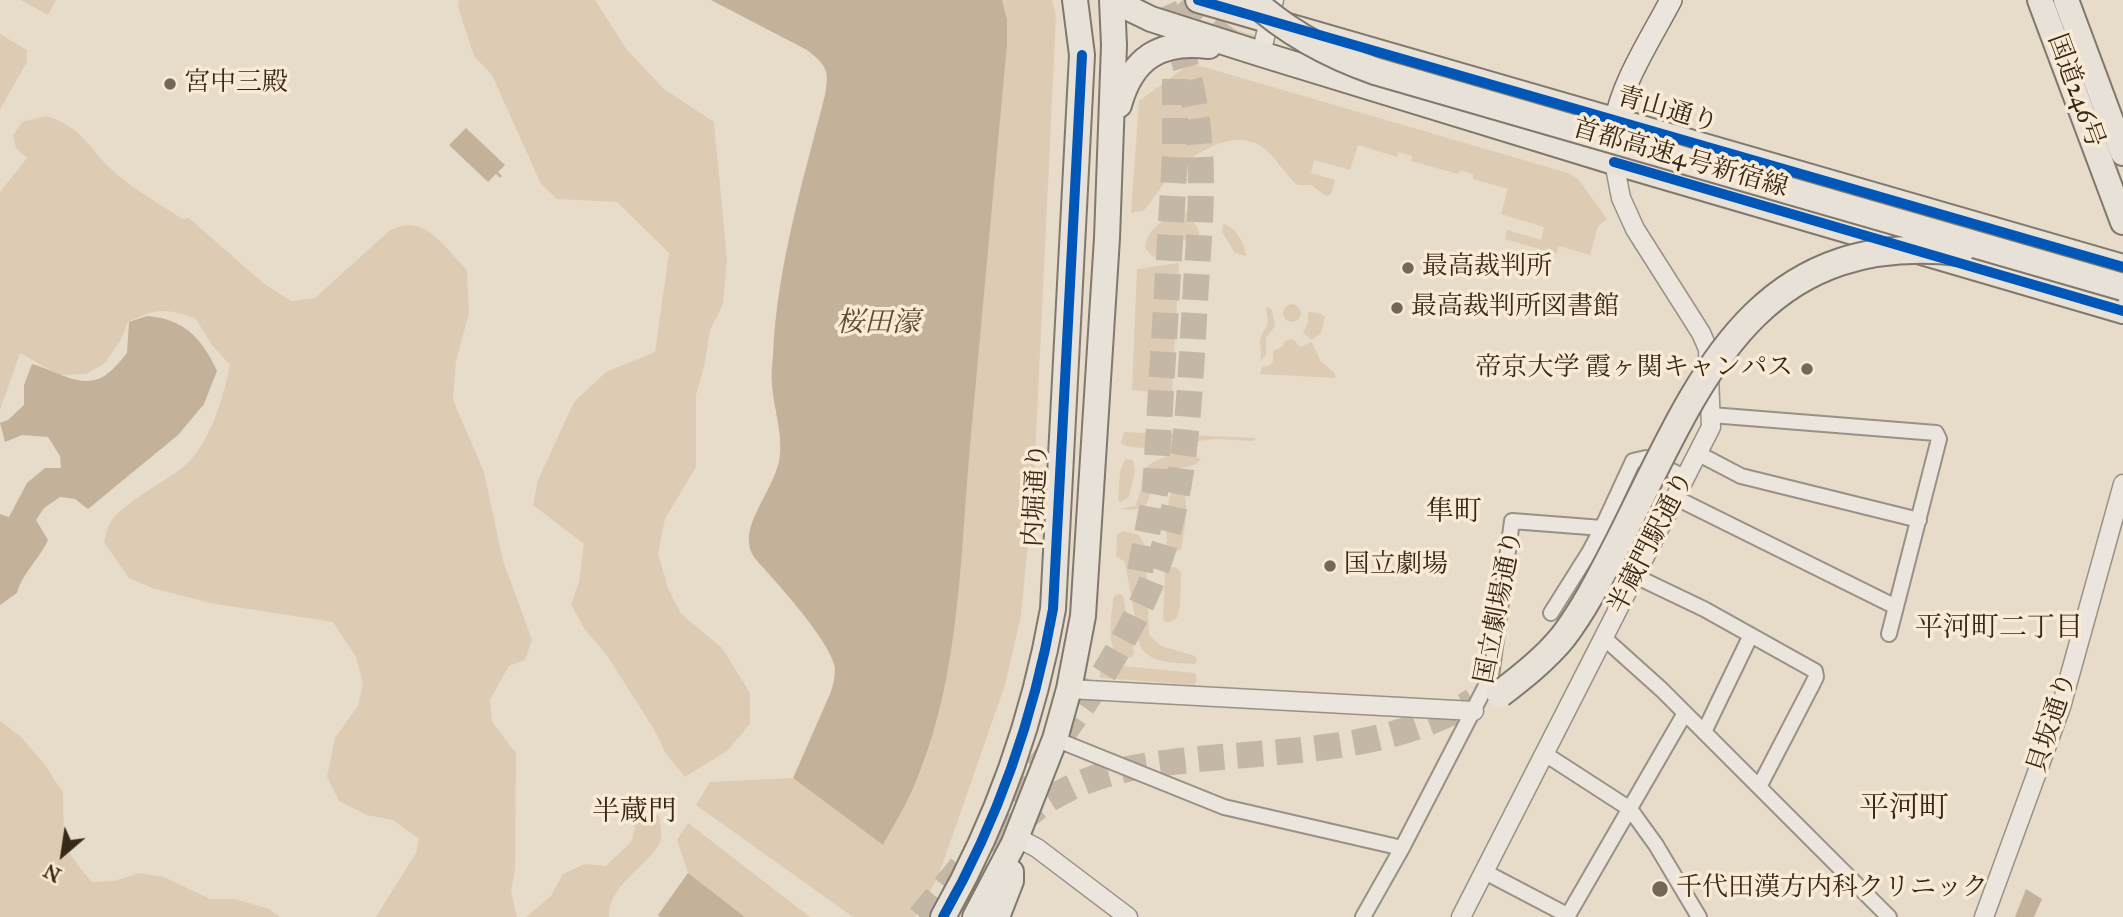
<!DOCTYPE html>
<meta charset="utf-8">
<style>
body{margin:0}
#map{position:relative;width:2123px;height:917px;overflow:hidden;background:#e7dbca;font-family:"IM FELL Great Primer",serif}
canvas{display:block}
.north{position:absolute;left:28px;top:819px;width:70px;height:70px;-webkit-text-stroke:5px #f8ead4;paint-order:stroke;rotate:209deg;font-size:19px;font-weight:700;line-height:28px;text-align:center;color:#382816}
.north::after{content:'';display:block;margin:auto;width:24px;height:32px;background:#382816;clip-path:polygon(50% 0,100% 100%,50% 72%,0 100%)}
</style>
<div id="map">
<canvas width="2123" height="917"></canvas>
<div class="north">N</div>
</div>
<script>
const ctx = document.querySelector('canvas').getContext('2d');
ctx.lineJoin = 'round';
function fill(path, color) {
  ctx.fillStyle = color;
  ctx.fill(path, 'evenodd');
}
function stroke(path, color, width, dash) {
  ctx.strokeStyle = color;
  ctx.lineWidth = width;
  ctx.lineCap = dash ? 'butt' : 'round';
  ctx.setLineDash(dash || []);
  ctx.stroke(path);
}
function write(font, color, halo, rows, align = 'center') {
  ctx.font = font + ' "IM FELL Great Primer","Noto Serif JP",serif';
  ctx.lineWidth = 7;
  ctx.setLineDash([]);
  ctx.textBaseline = 'middle';
  ctx.strokeStyle = halo;
  ctx.fillStyle = color;
  for (const [text, x, y, turn = 0] of rows) {
    ctx.save();
    ctx.translate(x, y);
    ctx.rotate((+turn || 0) * Math.PI / 180);
    ctx.textAlign = isNaN(turn) ? turn : align;
    if (halo) ctx.strokeText(text, 0, 0);
    ctx.fillText(text, 0, 0);
    ctx.restore();
  }
}
const green = new Path2D(`
 M21 0H56L48 15Z
 M459 0H595L627 50 664 89 714 122 727 259 723 304 710 330 704 367 696 395V467L665 519 658 553 668 588 681 614 722 648 750 693V724L727 751 685 777 666 754 654 729 606 654 585 630 571 604 579 582 584 544 533 505 538 480 574 402 606 372 655 352 669 253 617 202 557 199 541 184 492 75 474 56 458 7Z
 M1002 0H1052L1056 16 1034 478 1021 616 1005 685 938 877 918 913 915 917H853L696 805 710 782 793 778 883 845C895 823 908 802 917 779 962 670 960 550 970 435 983 305 995 175 1007 45V19Z
 M1161 8 1254 35 1255 37 1253 39 1161 12Z
 M0 34 27 50V62L0 109Z
 M1190 63 1568 173 1578 179 1607 219 1598 226 1590 255 1559 246 1556 254 1505 239 1507 230 1541 240 1544 227 1501 214 1508 189 1473 179V174L1460 170 1458 174 1411 161 1412 156 1399 152 1397 157 1358 145 1350 170 1314 160 1311 173 1335 180 1331 195 1326 196 1311 185H1298C1284 175 1277 157 1261 146 1230 127 1186 158 1166 181 1158 190 1152 202 1143 211L1131 213 1139 101 1188 65 1189 68Z
 M46 116C81 126 88 147 111 169 132 189 159 203 182 219L189 218 263 283 291 301 315 298 388 232C423 210 444 247 467 270L469 313 456 361 453 400 484 472 503 561 532 640 525 660 509 666 490 700 492 722 516 753 515 869 511 891 517 917H376L416 853 419 839 393 820 367 815 339 801 327 777 335 738 358 706 363 684 356 657 333 622 210 603 152 588 129 578 104 542C106 536 107 527 111 521 127 500 164 483 184 466 209 446 224 396 230 365L213 346 195 318C164 308 157 308 128 322L120 341 104 364 86 374 59 375 20 353 0 410V192L27 158 16 148 13 136 22 122Z
 M1177 210 1188 213 1198 229 1201 244 1175 238 1171 250 1153 257 1145 248C1147 228 1163 222 1177 210Z
 M1223 224C1237 228 1244 242 1246 256L1235 253 1222 232Z
 M1179 263 1172 394 1132 390 1137 269Z
 M1283 313a9 9 0 1 1 18 0a9 9 0 1 1-18 0Z
 M1268 307 1272 310 1275 326 1266 338V355L1261 361 1260 339 1268 323 1266 309Z
 M1311 312 1321 314 1325 317 1321 333 1312 340 1303 333 1308 322V313Z
 M1290 339 1294 340 1300 347 1312 342 1321 362 1335 373V378L1260 374 1262 367 1270 365 1273 361V351L1282 347 1285 341Z
 M1124 432 1256 438 1253 441 1217 439 1197 441 1157 450 1126 446 1121 443Z
 M1175 454 1191 455 1201 459C1193 471 1172 466 1160 475 1141 488 1163 514 1119 509L1135 506C1151 475 1127 468 1175 454Z
 M1125 459 1133 460 1135 471 1129 497 1120 502 1118 500 1120 472Z
 M1181 487C1191 499 1184 535 1181 549L1172 554 1167 550C1167 529 1164 507 1173 489Z
 M1124 531 1139 535 1145 546 1149 635 1161 646 1195 656 1197 660 1195 664C1175 662 1151 665 1140 646L1125 562 1116 556 1117 534Z
 M1175 567 1181 572 1180 606 1177 618 1167 623 1163 620 1165 572 1167 568Z
 M1120 594 1123 596 1134 653 1132 657C1102 663 1112 616 1113 599L1115 595Z
 M1103 664 1195 673 1197 680 1194 685 1103 678 1100 677V667Z
 M0 721 21 737 45 765 63 793 64 845 81 869 92 882 114 881 139 873 164 877 210 899H235L269 909 280 917H0Z
 M622 796 641 801 659 816C660 823 662 832 661 839 657 860 606 885 609 917H526L551 896 563 874 585 864 606 866 631 842 635 828 618 814 612 801Z
 M688 823 810 917H745L688 873 677 840Z`);
const water = new Path2D(`
 M711 0H1002L1007 19V45C995 175 983 305 971 435 960 550 962 670 917 779 908 802 895 823 883 845L793 778 830 694C833 686 835 678 835 668 832 645 785 592 768 573 760 563 750 557 749 543 746 517 777 485 780 455 782 431 774 409 772 386 771 376 772 365 773 355 777 266 803 181 825 95 830 70 826 65 807 50Z
 M466 128 505 165 498 172 502 176 500 178 496 174 488 182 449 145Z
 M147 316C184 319 202 338 217 371L204 404 178 435 88 509 75 499 60 497 44 508 36 520 48 540C41 556 20 577 17 593L0 605V514L9 517 27 483 45 468H61L60 456 48 437 22 435 5 442 0 423 8 420 24 405V385L32 364C55 370 85 392 107 374 115 368 121 360 127 353L129 322Z
 M688 873 745 917H660L658 915Z
 M2026 889 2042 899 2034 917H2015Z`);
const motorwayTunnel = new Path2D(`
 M1183 0 1203 22 1231 43
 M1140 571 1155 492 1175 156V73
 M989 831C1049 754 1113 674 1151 583 1188 493 1189 397 1195 302 1198 247 1204 192 1199 138 1195 91 1181 42 1161 0
 M966 881C993 848 1025 810 1064 791 1106 769 1152 764 1199 759 1291 750 1391 750 1473 701
 M920 917 966 861`);
const minor = new Path2D(`
 M1711 415 1936 433 1939 439 1889 634
 M1699 454 1741 476 1919 520
 M1676 498 1896 607
 M1635 576 1704 609 1815 671 1816 677 1811 687 1759 787
 M1551 613 1590 551 1602 528
 M1603 637 1662 690 1889 917
 M1704 732 1750 637
 M1055 739 1224 807 1402 848
 M1545 754 1630 809 1656 845 1699 917
 M1485 872 1567 915
 M1363 917 1402 848 1491 676 1512 521 1602 528 1633 461 1646 458 1686 478
 M1567 917 1685 713`);
const tertiary = new Path2D(`
 M1261 54 1274 0
 M1069 689 1474 711
 M1016 837 1037 848 1128 917
 M1461 917 1711 427 1708 349 1701 333 1635 229 1621 198 1614 162
 M1984 917 2061 707 2123 484`);
const secondary = new Path2D(`
 M1614 135C1615 92 1651 39 1671 0`);
const trunk = new Path2D(`
 M1112 0 1151 19 1261 54 1614 162 2123 311
 M1198 0 2123 267
 M2040 0 2123 222
 M2066 0 2123 153
 M1119 105C1132 58 1160 40 1209 46
 M943 917C997 822 1034 717 1053 609L1082 55 1075 0
 M975 917 1014 843 1055 739 1069 689 1083 616 1107 238 1114 45 1112 0
 M997 917 1011 881V872`);
const motorwayBridge = new Path2D(`
 M1252 0C1288 33 1329 55 1375 71L2123 287
 M1500 694C1522 677 1545 659 1563 637 1585 608 1602 574 1619 541 1697 387 1751 229 1960 252`);
const cycleway = new Path2D(`
 M1198 0 2123 267
 M1614 162 2123 311
 M943 917C997 822 1034 717 1053 609L1082 55`);
const markers = [
 [170,84,7,"#756755"],
 [1408,268,7,"#756755"],
 [1397,308,7,"#756755"],
 [1807,369,7,"#756755"],
 [1330,566,7,"#756755"],
 [1660,889,9,"#756755"]
];
const poiNames = [
 ["宮中三殿",184,84],
 ["最高裁判所",1422,268],
 ["最高裁判所図書館",1411,308],
 ["帝京大学 霞ヶ関キャンパス",1793,369,"right"],
 ["国立劇場",1344,566],
 ["千代田漢方内科クリニック",1676,889]
];
const streetNames = [
 ["国道246号",2075,91,70],
 ["青山通り",1667,111,16],
 ["首都高速4号新宿線",1680,159,16],
 ["内堀通り",1037,495,-87],
 ["半蔵門駅通り",1652,543,-63],
 ["国立劇場通り",1500,607,-79],
 ["貝坂通り",2053,723,-72]
];
const waterNames = [
 ["桜田濠",878,324]
];
const neighbourhoodNames = [
 ["隼町",1454,513],
 ["平河町二丁目",1999,629],
 ["半蔵門",634,813]
];
const quarterNames = [
 ["平河町",1904,810]
];
fill(green, '#ddccb3');
fill(water, '#c3b299');
stroke(motorwayTunnel, '#c4b7a6', 26, [26, 13]);
stroke(minor, '#999185', 18);
stroke(tertiary, '#999185', 21);
stroke(secondary, '#81786d', 24);
stroke(trunk, '#81786d', 28);
stroke(minor, '#ebe5dd', 14);
stroke(tertiary, '#ebe5dd', 18);
stroke(secondary, '#ebe5dd', 21);
stroke(trunk, '#e8e1d7', 24);
stroke(motorwayBridge, '#81786d', 30, []);
stroke(motorwayBridge, '#e8e1d7', 26);
stroke(cycleway, '#0057b8', 10);
for (const [x, y, r, color] of markers) {
  const dot = new Path2D();
  dot.arc(x, y, r, 0, 2 * Math.PI);
  ctx.fillStyle = color;
  ctx.fill(dot);
  stroke(dot, '#f8ead4', 2.5);
}
write('26px', '#382816', '#f8ead4', poiNames, 'left');
write('26px', '#382816', '#f8ead4', streetNames);
write('italic 28px', '#5d4c37', '#f8ead4', waterNames);
write('28px', '#382816', '#f8ead4', neighbourhoodNames);
write('30px', '#382816', '#f8ead4', quarterNames);
</script>
